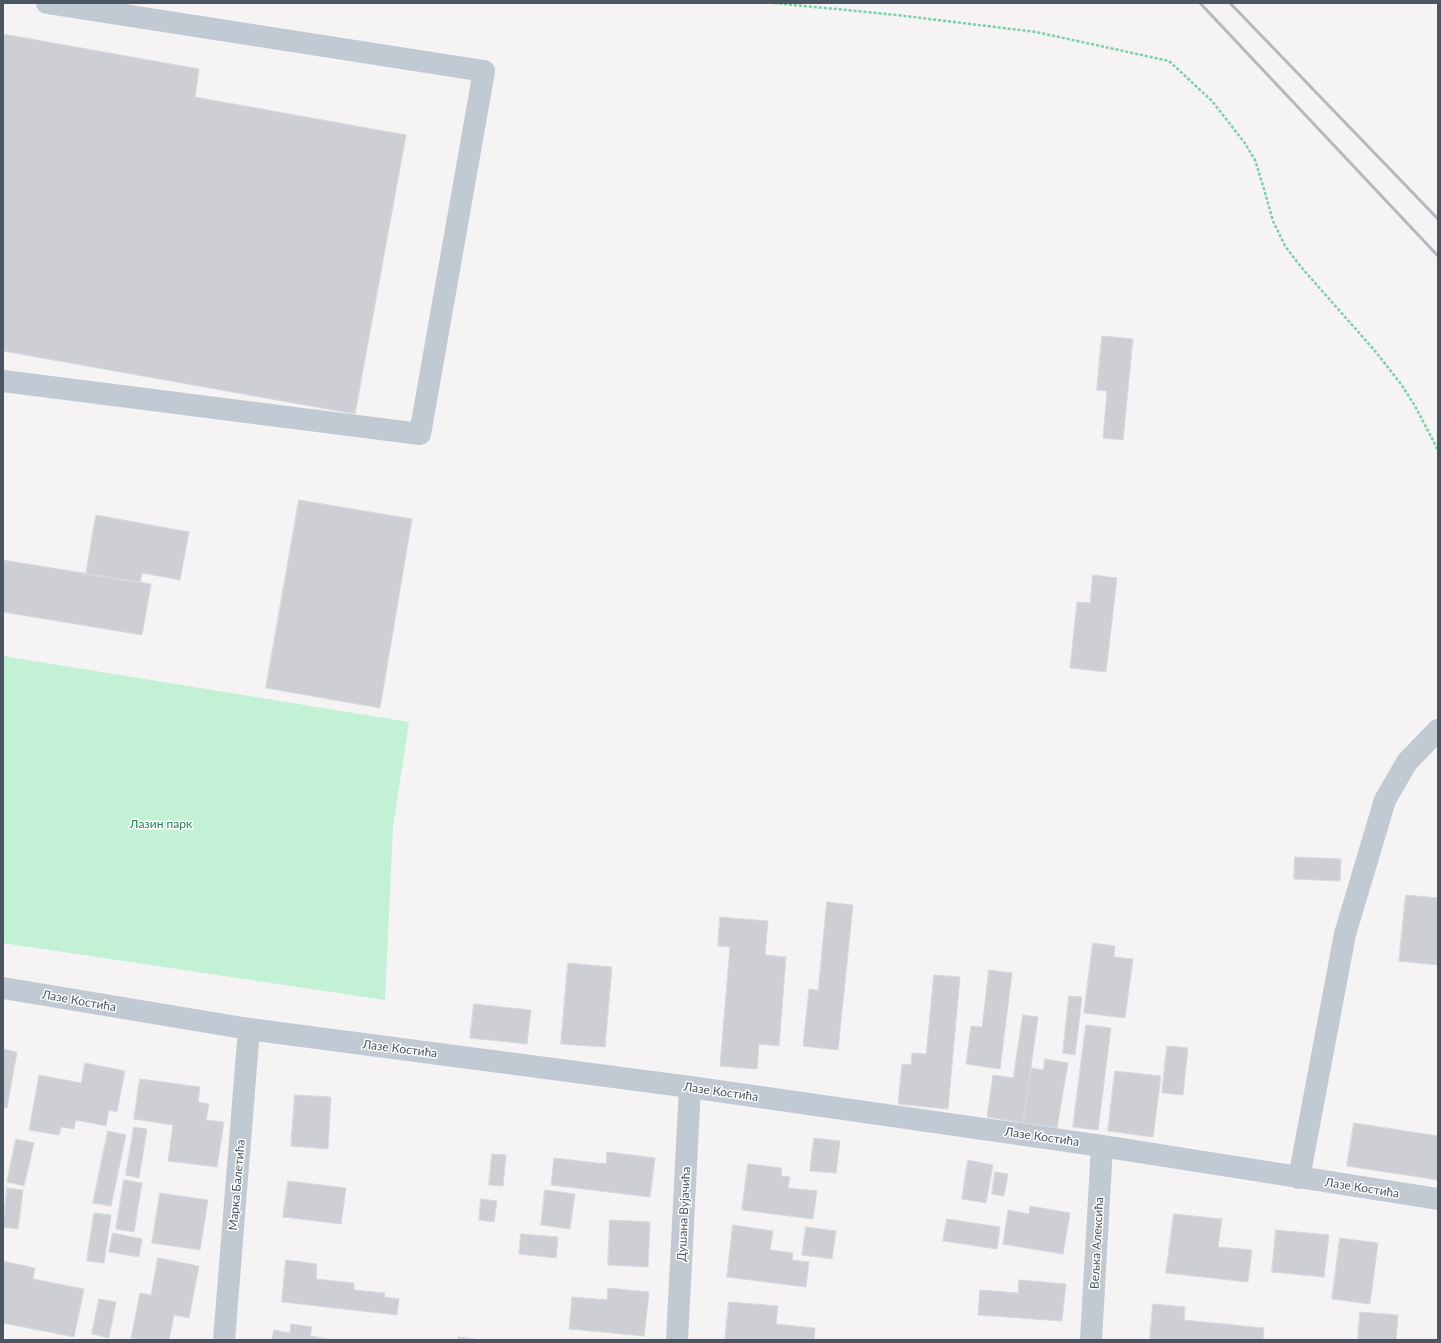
<!DOCTYPE html>
<meta charset="utf-8">
<style>
body{margin:0}
#map{position:relative;width:1441px;height:1343px;overflow:hidden;background:#f5f3f3;font-family:Lato,sans-serif}
canvas{display:block}
.frame{position:absolute;inset:0;border:4px solid #4a5661;pointer-events:none}
</style>
<div id="map">
<canvas width="1441" height="1343"></canvas>
<div class="frame"></div>
</div>
<script>
const ctx = document.querySelector('canvas').getContext('2d');
ctx.lineJoin = 'round';
function fill(path, color) {
  ctx.fillStyle = color;
  ctx.fill(path, 'evenodd');
}
function stroke(path, color, width, dash) {
  ctx.strokeStyle = color;
  ctx.lineWidth = width;
  ctx.lineCap = dash ? 'butt' : 'round';
  ctx.setLineDash(dash || []);
  ctx.stroke(path);
}
function write(font, color, halo, rows, align = 'center') {
  ctx.font = font + ' Lato,sans-serif';
  ctx.lineWidth = 3;
  ctx.setLineDash([]);
  ctx.textBaseline = 'middle';
  ctx.strokeStyle = halo;
  ctx.fillStyle = color;
  for (const [text, x, y, turn = 0] of rows) {
    ctx.save();
    ctx.translate(x, y);
    ctx.rotate((+turn || 0) * Math.PI / 180);
    ctx.textAlign = isNaN(turn) ? turn : align;
    if (halo) ctx.strokeText(text, 0, 0);
    ctx.fillText(text, 0, 0);
    ctx.restore();
  }
}
const green = new Path2D(`
 M3 656 409 722 393 827 385 1000 3 943Z`);
const building = new Path2D(`
 M3 34 199 69 195 97 406 135 355 414 3 351Z
 M1102 336 1133 339 1123 440 1103 438 1107 391 1097 390Z
 M299 500 412 519 380 708 266 688Z
 M96 515 189 532 180 580 142 573 140 583 86 574Z
 M3 560 151 584 142 635 3 612Z
 M1093 575 1117 578 1106 672 1070 668 1077 602 1090 603Z
 M1295 857 1341 859 1340 881 1294 879Z
 M1406 895 1438 898V965L1399 961Z
 M827 902 853 905 838 1050 803 1046 809 989 818 990Z
 M720 917 768 921 765 955 786 957 779 1046 759 1044 757 1069 720 1066 730 947 718 946Z
 M1093 943 1115 946 1114 957 1133 959 1125 1018 1084 1013Z
 M568 963 612 967 605 1047 561 1044Z
 M989 970 1012 973 1000 1069 966 1064 971 1026 982 1027Z
 M934 975 960 977 948 1109 898 1104 902 1064 911 1065 912 1053 926 1054Z
 M1069 996 1082 997 1075 1055 1063 1053Z
 M474 1004 531 1010 527 1044 470 1038Z
 M1023 1015 1038 1017 1023 1123 987 1117 993 1075 1013 1078Z
 M1086 1025 1111 1028 1098 1130 1073 1127Z
 M1167 1046 1188 1048 1183 1095 1162 1093Z
 M3 1049 17 1052 7 1108 3 1107Z
 M1045 1059 1068 1063 1057 1128 1023 1123 1031 1068 1043 1070Z
 M85 1063 125 1071 117 1112 109 1110 106 1126 76 1120 74 1129 61 1127 59 1135 29 1130 39 1075 81 1083Z
 M1115 1071 1161 1076 1153 1137 1108 1131Z
 M140 1079 200 1087 198 1102 209 1104 206 1120 224 1122 217 1167 168 1161 173 1125 134 1119Z
 M295 1095 331 1097 328 1149 291 1146Z
 M1354 1123 1438 1136V1180L1347 1166Z
 M134 1127 147 1129 139 1178 126 1175Z
 M108 1131 126 1135 111 1206 93 1203Z
 M814 1138 840 1141 836 1173 810 1171Z
 M16 1139 34 1143 24 1186 7 1182Z
 M607 1152 655 1158 650 1197 551 1185 554 1158 606 1164Z
 M492 1154 506 1155 503 1186 489 1185Z
 M968 1160 993 1165 986 1203 962 1199Z
 M748 1164 782 1168 781 1176 790 1177 788 1188 817 1191 813 1219 742 1210Z
 M995 1172 1008 1174 1004 1196 992 1194Z
 M124 1180 142 1183 134 1232 116 1229Z
 M288 1181 346 1188 341 1224 283 1217Z
 M7 1188 23 1190 18 1229 3 1227Z
 M545 1190 575 1194 570 1229 541 1225Z
 M160 1193 208 1200 200 1250 152 1243Z
 M481 1199 497 1201 494 1222 479 1220Z
 M1030 1206 1070 1213 1063 1254 1003 1244 1008 1210 1029 1214Z
 M94 1213 111 1215 104 1263 87 1261Z
 M1174 1214 1222 1219 1218 1247 1252 1250 1248 1282 1166 1273Z
 M947 1219 1000 1227 997 1249 943 1241Z
 M610 1220 650 1222 648 1267 608 1265Z
 M733 1225 773 1231 770 1250 793 1253 792 1260 809 1262 806 1287 727 1277Z
 M806 1227 836 1231 832 1259 802 1255Z
 M1276 1230 1329 1235 1324 1277 1272 1272Z
 M113 1233 142 1239 139 1257 109 1252Z
 M521 1234 558 1237 556 1258 519 1254Z
 M1340 1238 1378 1243 1370 1304 1332 1299Z
 M158 1258 199 1266 189 1318 174 1315 169 1340H142L131 1338 140 1293 151 1295Z
 M286 1260 317 1264 316 1279 354 1283V1290L385 1293 384 1297 399 1299 397 1315 282 1302Z
 M3 1261 35 1268 33 1279 84 1289 74 1337 3 1323Z
 M1019 1280 1066 1284 1062 1321 978 1315 980 1290 1018 1293Z
 M608 1288 649 1292 644 1336 569 1329 572 1297 607 1300Z
 M99 1299 116 1302 109 1338 92 1334Z
 M729 1302 778 1306 776 1324 815 1328 814 1340H725Z
 M1153 1304 1185 1307 1184 1320 1264 1328 1263 1340H1150Z
 M1360 1312 1398 1315 1396 1340H1358Z
 M291 1324 312 1327 310 1336 328 1339 327 1340H272L274 1330 290 1333Z
 M458 1337 475 1339V1340H458Z`);
const path = new Path2D(`
 M774 3 897 15 1036 32 1169 61 1212 101 1244 142 1255 160 1264 189 1273 221 1285 246 1301 267 1375 351 1401 384 1415 406 1438 450`);
const minor = new Path2D(`
 M3 381 420 434 484 71 47 3
 M3 988 249 1029 690 1087 1102 1146 1438 1199
 M1299 1178 1345 934 1385 800 1407 762 1438 730
 M224 1340 249 1029
 M677 1340 690 1087
 M1091 1340 1102 1146`);
const rail = new Path2D(`
 M1200 3 1438 256
 M1230 3 1438 219`);
const parkNames = [
 ["Лазин парк",161,824]
];
const streetNames = [
 ["Лазе Костића",79,1001,10],
 ["Лазе Костића",400,1049,7],
 ["Лазе Костића",721,1092,8],
 ["Лазе Костића",1042,1137,8],
 ["Марка Балетића",237,1185,-85],
 ["Лазе Костића",1362,1188,9],
 ["Душана Вујачића",684,1214,-87],
 ["Вељка Алексића",1097,1243,-87]
];
fill(green, '#c3f1d5');
fill(building, '#cdcfd5');
stroke(building, '#d7d9de', 1);
stroke(path, '#7ad0a6', 2.5, [3, 2]);
stroke(minor, '#c1cad2', 22);
stroke(rail, '#b5b8bd', 3);
write('12px', '#17864f', '#fff', parkNames);
write('12px', '#4a5661', '#fff', streetNames);
</script>
